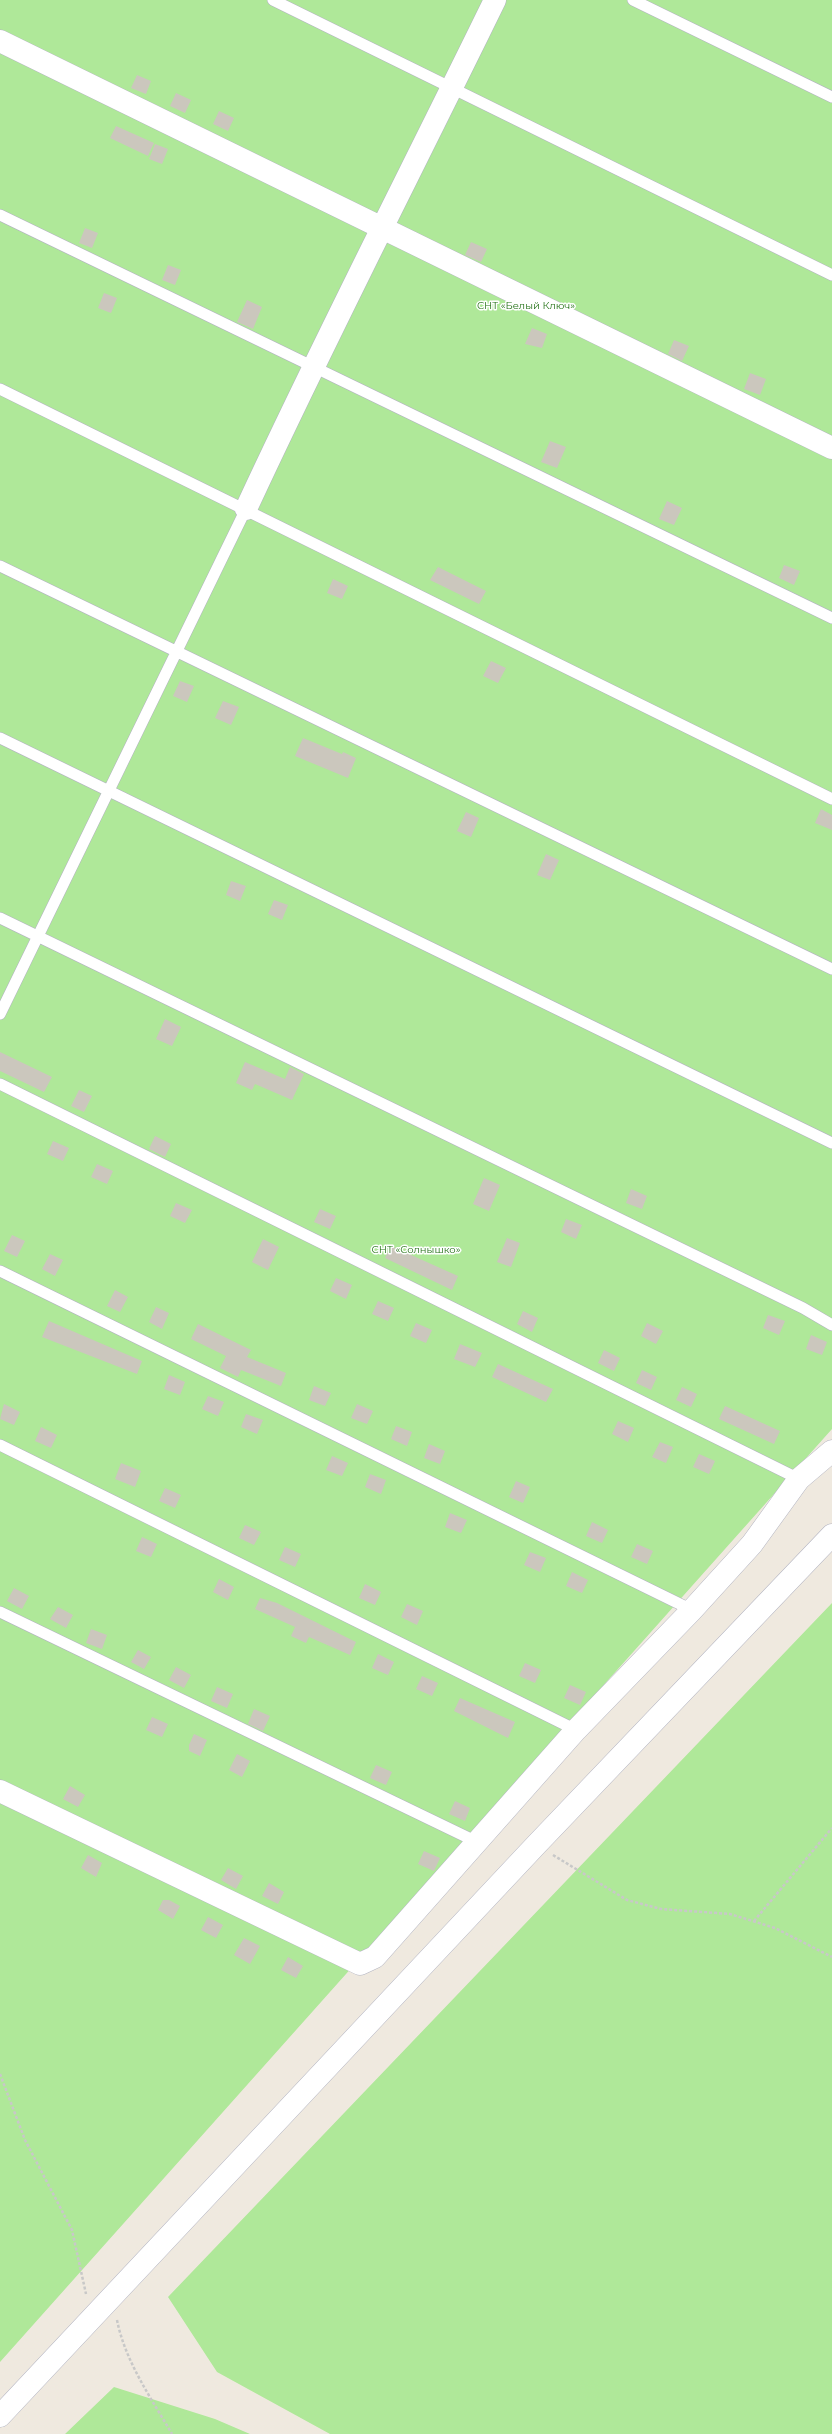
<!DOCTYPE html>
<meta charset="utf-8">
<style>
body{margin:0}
canvas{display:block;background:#efe9df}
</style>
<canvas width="832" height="2434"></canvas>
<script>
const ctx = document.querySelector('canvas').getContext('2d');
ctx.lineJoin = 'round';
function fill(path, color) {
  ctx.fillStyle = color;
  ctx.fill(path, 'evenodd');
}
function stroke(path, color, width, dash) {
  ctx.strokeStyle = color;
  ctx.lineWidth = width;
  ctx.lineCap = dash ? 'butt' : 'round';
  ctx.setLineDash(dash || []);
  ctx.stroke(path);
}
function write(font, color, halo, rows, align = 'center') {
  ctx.font = font + ' Montserrat,sans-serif';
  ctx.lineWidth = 3;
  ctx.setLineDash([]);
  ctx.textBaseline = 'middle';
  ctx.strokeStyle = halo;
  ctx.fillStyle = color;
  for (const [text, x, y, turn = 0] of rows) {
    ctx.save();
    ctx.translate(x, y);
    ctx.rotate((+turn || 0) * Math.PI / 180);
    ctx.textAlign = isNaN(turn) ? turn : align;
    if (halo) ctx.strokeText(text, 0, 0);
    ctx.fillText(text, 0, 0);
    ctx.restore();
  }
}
const green = new Path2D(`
 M0 0H832V1429L0 2362Z
 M832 1603V2434H330L217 2372 168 2297Z
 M114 2387 215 2419 250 2434H65Z`);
const building = new Path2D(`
 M137 75 151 81 146 94 131 88Z
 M176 93 191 100 185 113 170 106Z
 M219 111 234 118 228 131 213 124Z
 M116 126 154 143 148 156 110 138Z
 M155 144 168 149 162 164 149 159Z
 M85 228 98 233 92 248 79 243Z
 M471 242 487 249 481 262 465 255Z
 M168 265 181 270 175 285 162 280Z
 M104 293 117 298 111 313 98 308Z
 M247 300 262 307 253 329 237 322Z
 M532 328 547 334 542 348 525 344Z
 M674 340 689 346 682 361 668 354Z
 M750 373 766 379 760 395 744 389Z
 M550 441 566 447 557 468 541 462Z
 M667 501 682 508 674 525 659 519Z
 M784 565 800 571 794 585 779 578Z
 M438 567 486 591 479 604 430 580Z
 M333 579 348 586 342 599 327 593Z
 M491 661 506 668 498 683 483 676Z
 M180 681 194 686 187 702 173 696Z
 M223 701 239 707 231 725 215 718Z
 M303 738 342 754 343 752 356 758 348 778 295 756Z
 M821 809 832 815V830L815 823Z
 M466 812 479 818 471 837 457 831Z
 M546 854 559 860 550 880 537 875Z
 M231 881 246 886 240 901 226 895Z
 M274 900 288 905 282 920 268 914Z
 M165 1019 181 1027 172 1046 156 1039Z
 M0 1052 52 1077 44 1092 0 1071Z
 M245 1062 285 1079 290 1067 304 1074 292 1100 255 1084 252 1090 236 1083Z
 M79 1090 92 1096 84 1112 71 1106Z
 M155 1136 171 1144 165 1157 149 1149Z
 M53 1141 69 1148 63 1161 47 1154Z
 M97 1164 113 1171 107 1184 91 1177Z
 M484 1178 500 1185 489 1211 473 1204Z
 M631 1189 647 1196 642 1209 626 1203Z
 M176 1203 192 1210 185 1223 170 1216Z
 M320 1209 336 1216 330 1229 314 1222Z
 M566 1219 582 1225 576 1239 561 1232Z
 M12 1235 25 1241 17 1257 4 1251Z
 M507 1238 520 1243 511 1267 497 1262Z
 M263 1239 279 1247 268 1270 252 1262Z
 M391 1246 458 1276 452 1290 385 1258Z
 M50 1254 63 1260 55 1276 42 1269Z
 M336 1278 352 1285 346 1299 330 1291Z
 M115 1290 128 1297 120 1312 107 1306Z
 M378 1301 394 1308 388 1321 372 1314Z
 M156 1307 169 1313 162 1329 149 1322Z
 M523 1311 538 1318 532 1332 517 1324Z
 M768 1315 785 1321 779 1335 763 1328Z
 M49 1321 142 1361 137 1374 42 1337Z
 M416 1323 432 1330 426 1343 410 1336Z
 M647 1323 663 1331 656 1344 641 1336Z
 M198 1324 251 1350 247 1357 286 1373 281 1386 241 1370 238 1377 220 1368 226 1356 191 1339Z
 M811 1335 827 1342 822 1355 806 1349Z
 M460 1344 482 1353 475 1367 454 1359Z
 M604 1350 620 1358 614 1371 598 1363Z
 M498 1364 553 1389 546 1402 492 1377Z
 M642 1370 657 1377 651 1390 636 1383Z
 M169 1375 185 1382 180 1395 164 1389Z
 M314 1386 331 1393 325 1406 309 1400Z
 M682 1387 697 1394 691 1407 676 1400Z
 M208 1396 224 1402 218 1416 202 1409Z
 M4 1404 20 1412 14 1425 0 1419Z
 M357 1404 373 1411 367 1424 351 1418Z
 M725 1406 780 1431 774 1444 719 1419Z
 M246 1414 263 1420 257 1434 241 1427Z
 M618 1421 634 1428 628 1442 612 1434Z
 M396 1426 412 1432 407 1446 391 1439Z
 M41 1427 57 1435 51 1448 35 1441Z
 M660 1442 673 1447 666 1463 652 1457Z
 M429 1444 445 1451 440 1464 424 1458Z
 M699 1454 715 1461 709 1474 693 1467Z
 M332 1456 348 1463 342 1476 326 1470Z
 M121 1463 141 1471 135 1487 115 1479Z
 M370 1474 386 1480 381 1494 365 1487Z
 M516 1481 530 1487 523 1503 509 1497Z
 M165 1488 181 1495 175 1508 159 1501Z
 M450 1513 467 1520 461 1533 445 1527Z
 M592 1522 608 1530 602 1543 586 1536Z
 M245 1525 261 1532 254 1545 239 1538Z
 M142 1537 157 1544 151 1557 136 1551Z
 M637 1544 653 1551 647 1564 631 1557Z
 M285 1547 301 1554 295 1567 279 1560Z
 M530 1552 546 1558 540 1572 524 1565Z
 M572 1572 588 1580 582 1593 566 1586Z
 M219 1579 234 1587 228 1600 213 1592Z
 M365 1584 381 1592 375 1605 359 1598Z
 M14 1588 29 1596 22 1609 7 1601Z
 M260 1598 277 1603 356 1642 350 1655 309 1637 306 1643 291 1636 295 1627 255 1609Z
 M407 1604 423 1611 417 1625 401 1617Z
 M58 1607 73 1615 66 1628 50 1619Z
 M91 1629 107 1635 102 1649 86 1643Z
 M138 1650 151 1657 144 1669 131 1662Z
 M378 1654 394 1662 388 1675 372 1668Z
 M525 1663 541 1670 535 1683 519 1676Z
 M176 1667 191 1675 184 1688 169 1680Z
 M422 1676 438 1683 432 1696 416 1689Z
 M570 1685 586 1692 580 1705 564 1698Z
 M217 1687 233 1694 227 1708 211 1701Z
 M460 1698 515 1722 508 1738 454 1711Z
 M254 1709 270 1716 263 1731 248 1724Z
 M152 1717 168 1724 162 1737 146 1730Z
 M194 1734 207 1740 200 1756 189 1751V1745Z
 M237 1754 250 1761 242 1777 229 1770Z
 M376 1765 392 1772 386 1785 370 1778Z
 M70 1786 85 1795 78 1807 63 1799Z
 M455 1801 470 1808 465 1821 449 1814Z
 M424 1851 440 1858 434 1871 418 1864Z
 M88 1855 102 1863 96 1877 81 1868Z
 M228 1868 243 1876 236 1889 221 1880Z
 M269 1883 284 1892 278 1904 262 1896Z
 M163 1900H169L180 1906 173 1919 158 1910Z
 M208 1917 223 1925 216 1938 201 1930Z
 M244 1938 260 1946 250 1964 234 1955Z
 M288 1957 303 1966 296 1978 281 1970Z`);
const path = new Path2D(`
 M553 1855 627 1900 661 1909 730 1914 775 1928 832 1957
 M754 1921 832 1828
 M0 2074 25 2140 72 2230 86 2294
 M117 2320C125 2361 151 2398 172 2434`);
const lane = new Path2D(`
 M273 0 832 275
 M633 0 832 97
 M0 215 832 618
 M0 389 832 799
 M0 566 832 969
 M0 738 832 1143
 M0 918 803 1308 832 1325
 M0 1014 246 509
 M0 1084 799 1479
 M0 1271 692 1610
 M0 1445 576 1730
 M0 1612 477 1842`);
const street = new Path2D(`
 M0 41 832 448
 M246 509C325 338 412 170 495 0
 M0 1791 360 1964 375 1957 576 1730 692 1610 752 1544 799 1479 832 1451
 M0 2416 536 1845 832 1535`);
const parkNames = [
 ["СНТ «Белый Ключ»",526,306],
 ["СНТ «Солнышко»",416,1250]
];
fill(green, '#afe899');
fill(building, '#cbc7bd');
stroke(lane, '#b3b4c1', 12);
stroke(street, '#b3b4c1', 23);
stroke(path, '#c8c8c8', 2.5, [3, 2]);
stroke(lane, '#fff', 11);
stroke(street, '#fff', 22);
write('10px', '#237116', '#fff', parkNames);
</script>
